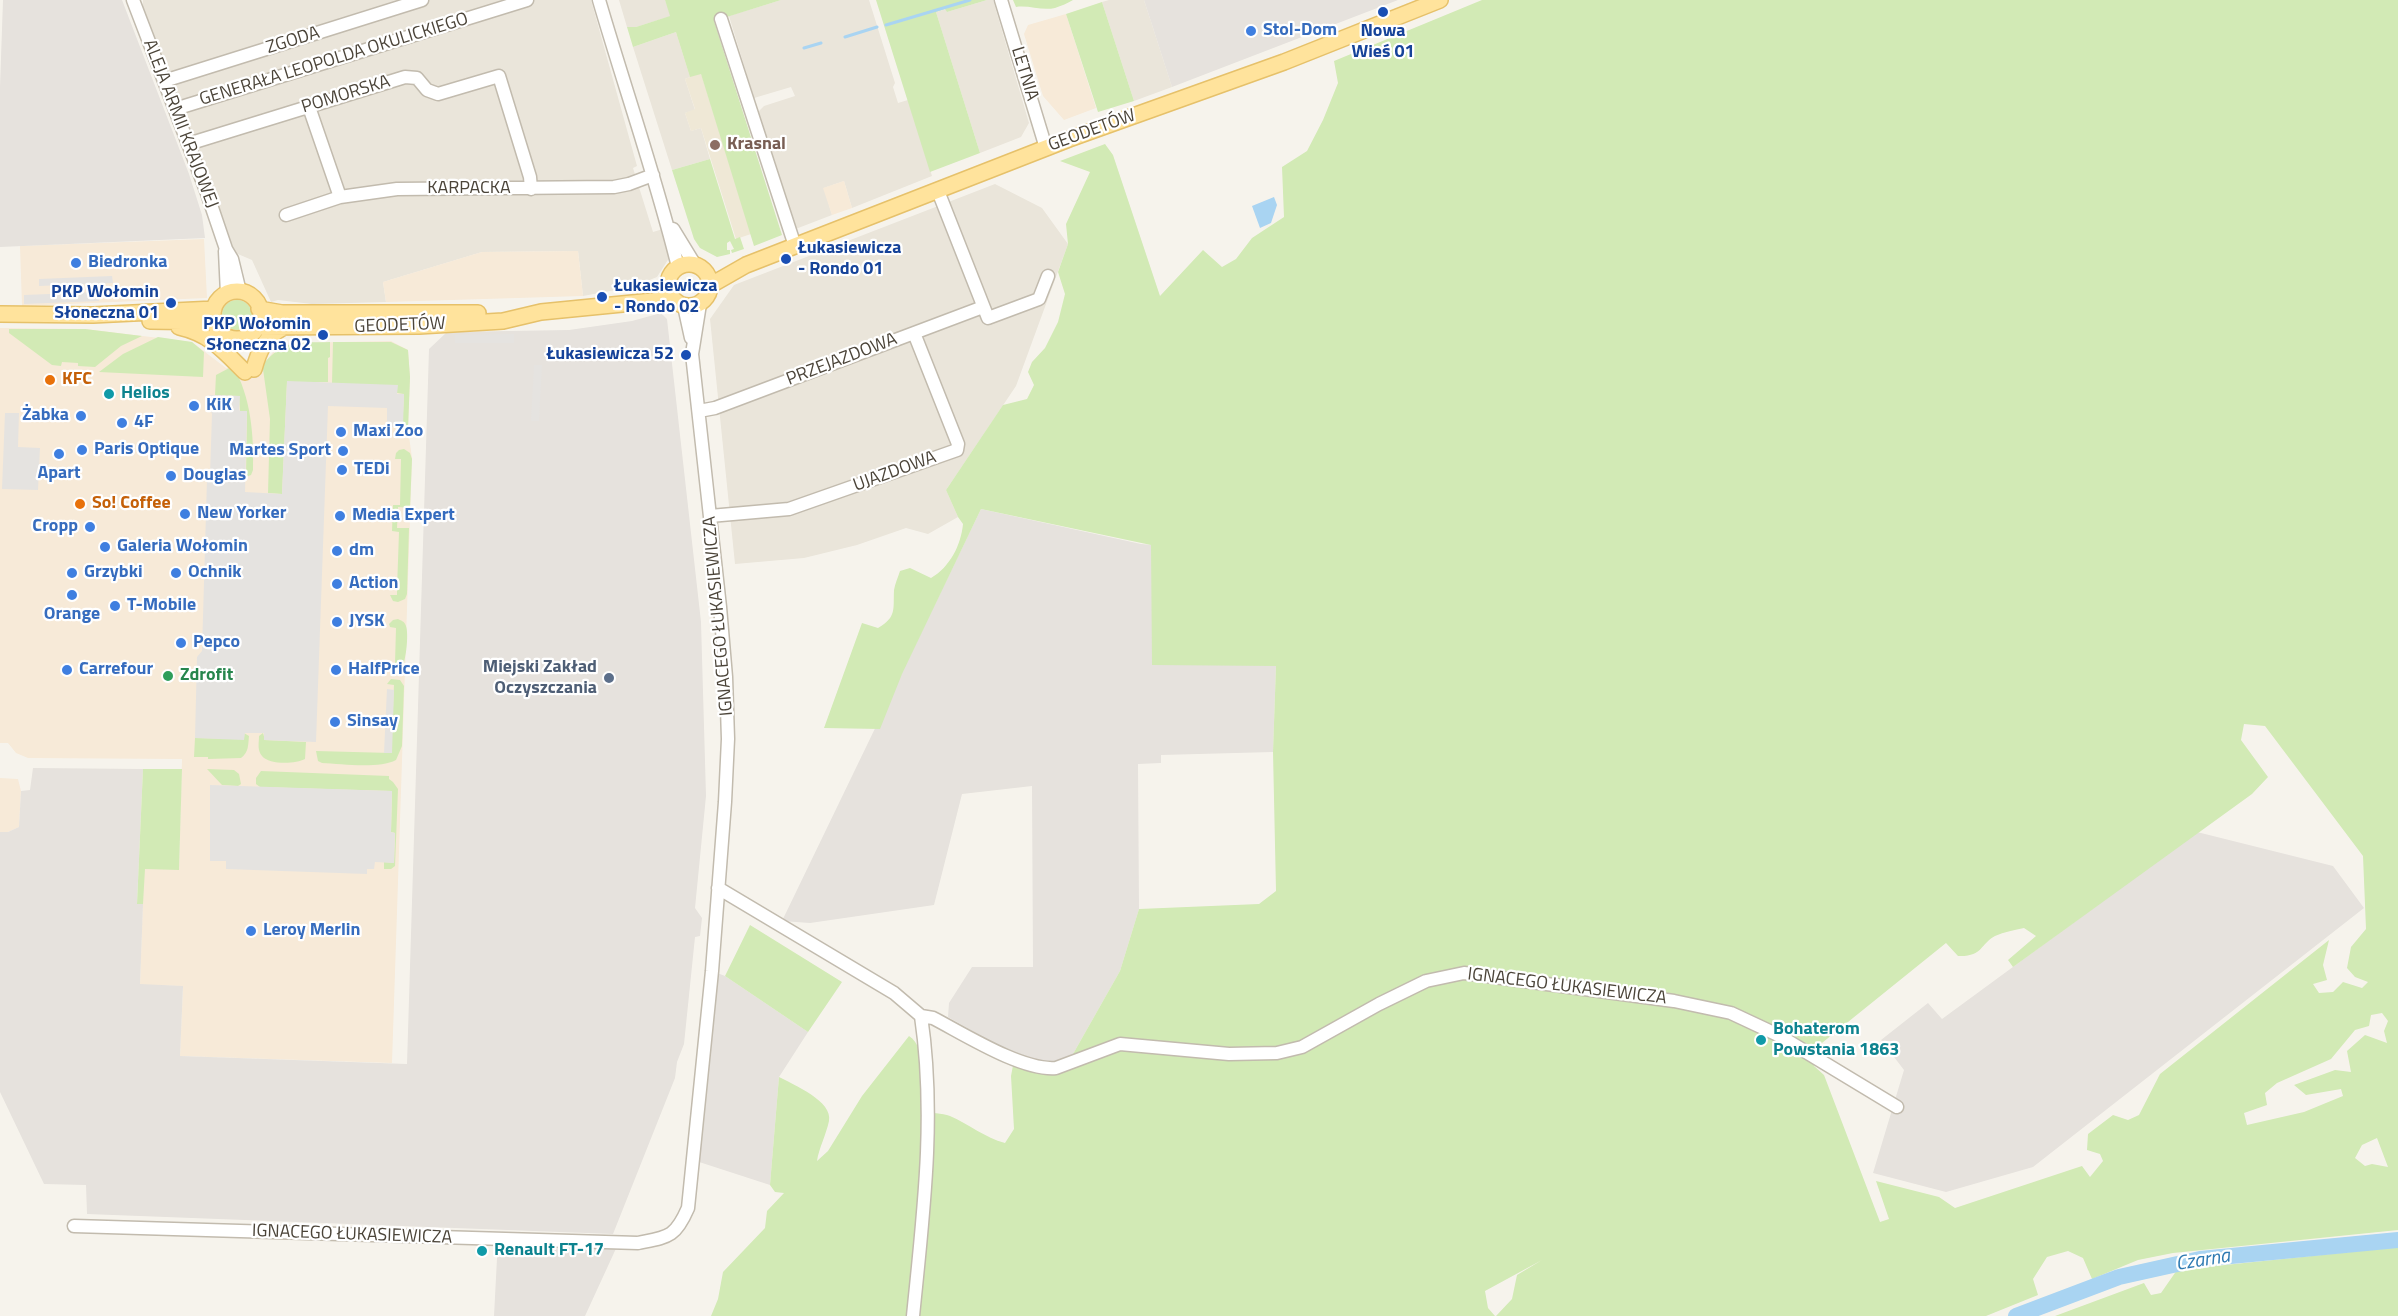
<!DOCTYPE html>
<meta charset="utf-8">
<style>
body{margin:0}
canvas{display:block;background:#f6f3ec}
</style>
<canvas width="2398" height="1316"></canvas>
<script>
const ctx = document.querySelector('canvas').getContext('2d');
ctx.lineJoin = 'round';
function fill(path, color) {
  ctx.fillStyle = color;
  ctx.fill(path, 'evenodd');
}
function stroke(path, color, width, dash) {
  ctx.strokeStyle = color;
  ctx.lineWidth = width;
  ctx.lineCap = dash ? 'butt' : 'round';
  ctx.setLineDash(dash || []);
  ctx.stroke(path);
}
function write(font, color, halo, rows, align = 'center') {
  ctx.font = font + ' "Titillium Web",sans-serif';
  ctx.lineWidth = 4.5;
  ctx.setLineDash([]);
  ctx.textBaseline = 'middle';
  ctx.strokeStyle = halo;
  ctx.fillStyle = color;
  for (const [text, x, y, turn = 0] of rows) {
    ctx.save();
    ctx.translate(x, y);
    ctx.rotate((+turn || 0) * Math.PI / 180);
    ctx.textAlign = isNaN(turn) ? turn : align;
    if (halo) ctx.strokeText(text, 0, 0);
    ctx.fillText(text, 0, 0);
    ctx.restore();
  }
}
const residential = new Path2D(`
 M143 0H591L637 166 633 168 653 232 663 229 671 255 657 277 632 287 583 296 578 251 482 252 383 282 386 302 312 304 278 300 271 302 252 260 226 249 142 27Z
 M619 0H665L671 16 636 27H627Z
 M781 0H869L895 83 893 87 898 103 908 100 932 176 852 208 844 181 824 188 832 215 793 230 758 112 764 106 795 96 791 87 754 98 729 16Z
 M987 0H993L1029 123 1021 137 980 153 936 12 946 9 947 12Z
 M1109 0H1144L1172 87 1134 101 1102 2Z
 M676 32 690 77 685 79 695 110 685 113 691 131 701 128 710 159 672 170 633 47Z
 M995 184 1042 208 1068 244 1016 386 946 490 958 517 928 534 906 528 857 545 804 558 735 564 710 319 734 285Z`);
const commercial = new Path2D(`
 M1066 14 1096 108 1064 120 1043 96 1024 34 1028 25Z
 M844 181 852 208 832 215 823 188Z
 M204 239 207 298 22 306 20 246Z
 M578 251 583 296 386 302 383 282 482 252Z
 M0 328 85 329 192 342 226 368 265 362 274 351 289 343 391 341 408 350 410 377 408 429 412 458 392 1063 180 1056 183 986 140 985 144 869H179L182 759 28 758 16 753 8 743H0Z
 M0 778 18 779 21 791 19 827 8 832H0Z`);
const industrial = new Path2D(`
 M3 0H122L189 174 202 215 205 238 0 247V87Z
 M1144 0H1398L1172 87Z
 M661 313 667 319 701 622 706 796 695 908 702 918 700 936 695 937 684 1044 677 1062 675 1078 613 1234 87 1214 86 1185 44 1184 0 1092V832H8L19 827 21 791 30 790 33 768 143 769 137 903 143 904 140 984 183 986 180 1056 407 1064 429 349 447 332 569 330 632 321Z
 M981 509 1141 544 1152 545V665H1276L1273 752 1161 755V763L1138 764 1139 909 1120 971 1073 1054 1052 1065 1015 1055 948 1017 949 1003 972 967H1033L1032 786 962 794 934 905 810 923 782 921Z
 M2197 832 2333 866 2364 908 2033 1167 1946 1192 1873 1173 1904 1070 1881 1040 1928 1003 1942 1019Z
 M712 971 725 976 808 1032 779 1077 770 1185 693 1160Z
 M498 1239 619 1242 585 1316H494Z`);
const education = new Path2D(`
 M687 28 751 234 736 239 701 128 691 131 685 113 695 109 685 79 690 77 676 32Z`);
const green = new Path2D(`
 M665 0H781L714 21 782 235 754 246 701 74 690 77 676 32 633 47 627 27H636L670 16Z
 M876 0H987L947 12 945 9 936 12 980 153 930 172Z
 M1013 0H1073C1068 3 1061 6 1055 8 1042 11 1029 5 1016 7Z
 M1482 0H2398V1230L2173 1253 2138 1260 2092 1279 2083 1258 2068 1251 2047 1257 2033 1279 2038 1295 1986 1316H1496L1512 1299 1517 1275 1542 1260 1485 1291 1488 1308 1495 1316H711L718 1299 723 1272 765 1228 767 1211 784 1193 775 1192 770 1185 779 1077C794 1085 833 1101 829 1121 826 1135 819 1148 817 1161L828 1151 862 1096 909 1036C928 1048 922 1090 922 1112 931 1113 942 1113 950 1116 969 1124 985 1138 1005 1143L1014 1129 1011 1076 1015 1055 1052 1065 1073 1054 1120 971 1139 909 1259 904 1276 891 1273 752 1276 666 1152 665 1151 545 981 509 902 674 880 729 824 728 862 623 878 628C897 617 893 609 894 590 895 584 898 577 900 571L910 568 931 578C950 567 961 545 963 524L958 517 946 490 1003 405 1027 399 1034 385 1028 372 1032 362 1045 348 1058 322 1065 294 1058 272 1068 244 1066 224 1090 172 1060 161 1105 144 1113 155 1160 296 1203 250 1222 267 1236 259 1252 238 1284 217 1282 167 1307 151 1323 120 1338 83 1334 61ZM2244 724 2265 726 2363 856 2366 929 2351 947 2347 968 2355 977 2368 982 2362 988 2343 982 2333 992 2319 993 2313 984 2327 980 2323 965 2329 940 2160 1074 2139 1115 2128 1120 2113 1115 2088 1134 2087 1150 2100 1154 2103 1161 2090 1177 2082 1166 1955 1208 1939 1197 1876 1181 1889 1219 1880 1222 1824 1075 1814 1066 1812 1051 1946 943 1958 956C1983 957 1980 944 1995 936 2004 932 2015 930 2024 928L2036 936 2008 960 2013 967 2252 794 2268 777 2241 740ZM2382 1013 2388 1021 2384 1031 2387 1043 2365 1035 2347 1051 2351 1072 2335 1070 2294 1085 2306 1095 2341 1089 2343 1096 2304 1112 2247 1125 2244 1113 2267 1105 2265 1093 2277 1083 2331 1059 2355 1030 2369 1026 2371 1015ZM2377 1138 2388 1167 2372 1164 2365 1166 2355 1158 2362 1145Z
 M1102 2 1134 101 1098 112 1066 14Z
 M710 159 735 239 740 237 744 249 732 253 731 250 734 249 730 241 727 243V250H730V254L717 257 700 248 694 239 672 170Z
 M222 315a15 15 0 1 1 30 0a15 15 0 1 1-30 0Z
 M9 329H85L142 336 121 346 95 367 78 366V363L62 362 61 366 52 365 9 333Z
 M158 337 192 342 204 352 203 377 99 372 123 354Z
 M330 342V357L328 358V382H287L282 494 268 493 270 419 262 362H265C286 338 300 343 330 342Z
 M333 342H391L408 350 410 377 408 429 404 435 399 436 396 433 402 432 404 394 332 383Z
 M233 366C251 397 254 435 253 470L251 475 246 477 247 411H240L239 396 215 395 216 375Z
 M404 449 410 453 412 459 410 508 398 507 397 528H409L407 594 405 599 398 602 393 601 390 595H397V589L399 532 392 531 393 505H400L401 459H395L396 453 399 450Z
 M398 619C402 621 404 621 406 626 409 634 406 663 401 669H392L387 663H395L396 628 390 627 389 624 393 620Z
 M391 679 400 680 404 686 402 746 396 760C379 769 342 764 322 763L318 761 316 751 391 753 394 685 387 684Z
 M244 733 249 736C248 745 249 752 241 758L208 759V757H194L195 738 243 739Z
 M263 733 265 740 306 742 305 759C296 764 269 765 262 756 257 750 259 743 259 736Z
 M143 769H182L179 870 145 869 143 904H137Z
 M207 769 234 770 239 774 241 784 238 786 222 785Z
 M261 771 389 776V779L393 782 398 789 395 866 391 869H384V862L394 863 395 833 391 832 392 791 260 787 256 784V778Z
 M750 925 842 982 808 1032 725 976Z
 M2398 1247V1316H2055L2144 1283 2151 1295 2161 1293 2177 1270Z`);
const parking = new Path2D(`
 M112 276 113 283 39 286V279Z
 M98 292 99 301 24 304V295Z
 M514 334V343H455V335Z
 M534 365H542L539 421H531Z
 M287 381 398 385 397 394H404L403 427H387V408L328 406 316 742 264 740V733H245L244 740 195 738 197 657 202 651 207 479 210 475 212 414 209 406V395L240 396 239 409 240 411H247L245 492 282 494Z
 M5 413H19L18 447 40 448 38 490 2 489Z
 M387 689 394 690 392 753H384Z
 M210 785 392 791 391 832 395 833 394 863 375 862 374 869H367V874L226 869V861H210Z`);
const water = new Path2D(`
 M1274 197 1277 205 1271 223 1260 228 1252 206Z`);
const stream = new Path2D(`
 M886 25 970 0
 M845 37 877 27
 M804 48 821 43`);
const river = new Path2D(`
 M2016 1316 2119 1277 2200 1259 2398 1240`);
const minor = new Path2D(`
 M133 0 207 193 226 249 232 259 240 292
 M599 0C625 89 656 177 678 267
 M1001 0 1046 148
 M721 19 795 246
 M164 81 422 0
 M309 107 340 197
 M175 109 527 0
 M188 144 405 77 417 78 427 90 438 94 499 76 530 177 531 189
 M938 191 988 318 1039 299 1048 276
 M286 215 340 197 397 189 614 187 629 184 653 175
 M673 229 695 265
 M225 251 227 294
 M684 306 691 338
 M699 411 715 408 983 307
 M710 516 789 509 957 450 958 444 914 333
 M718 888 894 993 921 1016C936 1117 923 1216 913 1316
 M921 1016 933 1018C964 1034 1022 1071 1056 1068L1120 1044 1229 1054 1277 1053 1302 1047 1379 1004 1426 981 1464 973 1674 1001 1731 1013 1778 1035 1897 1107
 M74 1226 638 1243C668 1237 675 1238 688 1208L712 971 725 802 728 739 726 677 720 607 692 354 700 304`);
const major = new Path2D(`
 M668 285a21 21 0 1 1 42 0a21 21 0 1 1-42 0Z
 M711 285 746 265 1069 139 1284 62 1440 0
 M213 315a24 24 0 1 1 48 0a24 24 0 1 1-48 0Z
 M259 309 282 313H478
 M0 314 93 315 214 309
 M150 321 214 322
 M179 327C210 334 223 350 245 372
 M257 327 419 326 503 321 541 312 673 299
 M254 369C259 350 265 338 282 328`);
const markers = [
 [1383,12,6,"#1a4fb4"],
 [1251,31,6,"#3f7fe0"],
 [715,145,6,"#8d6e63"],
 [786,259,6,"#1a4fb4"],
 [76,263,6,"#3f7fe0"],
 [602,297,6,"#1a4fb4"],
 [171,303,6,"#1a4fb4"],
 [323,335,6,"#1a4fb4"],
 [686,355,6,"#1a4fb4"],
 [50,380,6,"#e8710a"],
 [109,394,6,"#0f9aa8"],
 [194,406,6,"#3f7fe0"],
 [81,416,6,"#3f7fe0"],
 [122,423,6,"#3f7fe0"],
 [341,432,6,"#3f7fe0"],
 [82,450,6,"#3f7fe0"],
 [343,451,6,"#3f7fe0"],
 [59,454,6,"#3f7fe0"],
 [342,470,6,"#3f7fe0"],
 [171,476,6,"#3f7fe0"],
 [80,504,6,"#e8710a"],
 [185,514,6,"#3f7fe0"],
 [340,516,6,"#3f7fe0"],
 [90,527,6,"#3f7fe0"],
 [105,547,6,"#3f7fe0"],
 [337,551,6,"#3f7fe0"],
 [72,573,6,"#3f7fe0"],
 [176,573,6,"#3f7fe0"],
 [337,584,6,"#3f7fe0"],
 [72,595,6,"#3f7fe0"],
 [115,606,6,"#3f7fe0"],
 [337,622,6,"#3f7fe0"],
 [181,643,6,"#3f7fe0"],
 [67,670,6,"#3f7fe0"],
 [336,670,6,"#3f7fe0"],
 [168,676,6,"#2e9e5b"],
 [609,678,6,"#5c6f8a"],
 [335,722,6,"#3f7fe0"],
 [251,931,6,"#3f7fe0"],
 [1761,1040,6,"#0f9aa8"],
 [482,1251,6,"#0f9aa8"]
];
const shopNames = [
 ["Stol-Dom",1263,31],
 ["Biedronka",88,263],
 ["KiK",206,406],
 ["Żabka",69,416,"right"],
 ["4F",134,423],
 ["Maxi Zoo",353,432],
 ["Paris Optique",94,450],
 ["Martes Sport",331,451,"right"],
 ["TEDi",354,470],
 ["Apart",59,474,"center"],
 ["Douglas",183,476],
 ["New Yorker",197,514],
 ["Media Expert",352,516],
 ["Cropp",78,527,"right"],
 ["Galeria Wołomin",117,547],
 ["dm",349,551],
 ["Grzybki",84,573],
 ["Ochnik",188,573],
 ["Action",349,584],
 ["T-Mobile",127,606],
 ["Orange",72,615,"center"],
 ["JYSK",349,622],
 ["Pepco",193,643],
 ["Carrefour",79,670],
 ["HalfPrice",348,670],
 ["Sinsay",347,722],
 ["Leroy Merlin",263,931]
];
const transitNames = [
 ["Nowa",1383,32,"center"],
 ["Wieś 01",1383,53,"center"],
 ["Łukasiewicza",798,249,"left"],
 ["- Rondo 01",798,270,"left"],
 ["Łukasiewicza",614,287,"left"],
 ["- Rondo 02",614,308,"left"],
 ["PKP Wołomin",159,293],
 ["Słoneczna 01",159,314],
 ["PKP Wołomin",311,325],
 ["Słoneczna 02",311,346],
 ["Łukasiewicza 52",674,355]
];
const streetNames = [
 ["ZGODA",293,41,-17],
 ["GENERAŁA LEOPOLDA OKULICKIEGO",334,60,-17],
 ["LETNIA",1024,74,73],
 ["POMORSKA",346,95,-17],
 ["ALEJA ARMII KRAJOWEJ",180,124,69],
 ["GEODETÓW",1092,131,-20],
 ["KARPACKA",469,189],
 ["GEODETÓW",400,326,-2],
 ["PRZEJAZDOWA",842,360,-21],
 ["UJAZDOWA",895,472,-20],
 ["IGNACEGO ŁUKASIEWICZA",719,616,-95],
 ["IGNACEGO ŁUKASIEWICZA",1567,987,7],
 ["IGNACEGO ŁUKASIEWICZA",352,1235,2]
];
const educationNames = [
 ["Krasnal",727,145]
];
const foodNames = [
 ["KFC",62,380],
 ["So! Coffee",92,504]
];
const cultureNames = [
 ["Helios",121,394],
 ["Bohaterom",1773,1030],
 ["Powstania 1863",1773,1051],
 ["Renault FT-17",494,1251]
];
const serviceNames = [
 ["Miejski Zakład",597,668],
 ["Oczyszczania",597,689]
];
const leisureNames = [
 ["Zdrofit",180,676]
];
const waterNames = [
 ["Czarna",2203,1261,-9]
];
fill(residential, '#eae5da');
fill(commercial, '#f7ead8');
fill(industrial, '#e6e2dd');
fill(education, '#efe8d6');
fill(green, '#d2eab5');
fill(parking, '#e5e3e0');
fill(water, '#a9d4f2');
stroke(stream, '#a9d4f2', 3);
stroke(river, '#a9d4f2', 16);
stroke(minor, '#c2bbae', 15);
stroke(major, '#e6c16a', 18);
stroke(minor, '#fff', 12);
stroke(major, '#ffe39c', 15);
for (const [x, y, r, color] of markers) {
  const dot = new Path2D();
  dot.arc(x, y, r, 0, 2 * Math.PI);
  ctx.fillStyle = color;
  ctx.fill(dot);
  stroke(dot, '#fff', 2);
}
write('bold 18px', '#366cbe', '#fff', shopNames, 'left');
write('bold 18px', '#164399', '#fff', transitNames, 'right');
write('18px', '#4b4439', '#fff', streetNames);
write('bold 18px', '#785e54', '#fff', educationNames, 'left');
write('bold 18px', '#c56008', '#fff', foodNames, 'left');
write('bold 18px', '#0d838f', '#fff', cultureNames, 'left');
write('bold 18px', '#4e5e75', '#fff', serviceNames, 'right');
write('bold 18px', '#27864d', '#fff', leisureNames, 'left');
write('italic 20px', '#2e7ab2', '#fff', waterNames);
</script>
